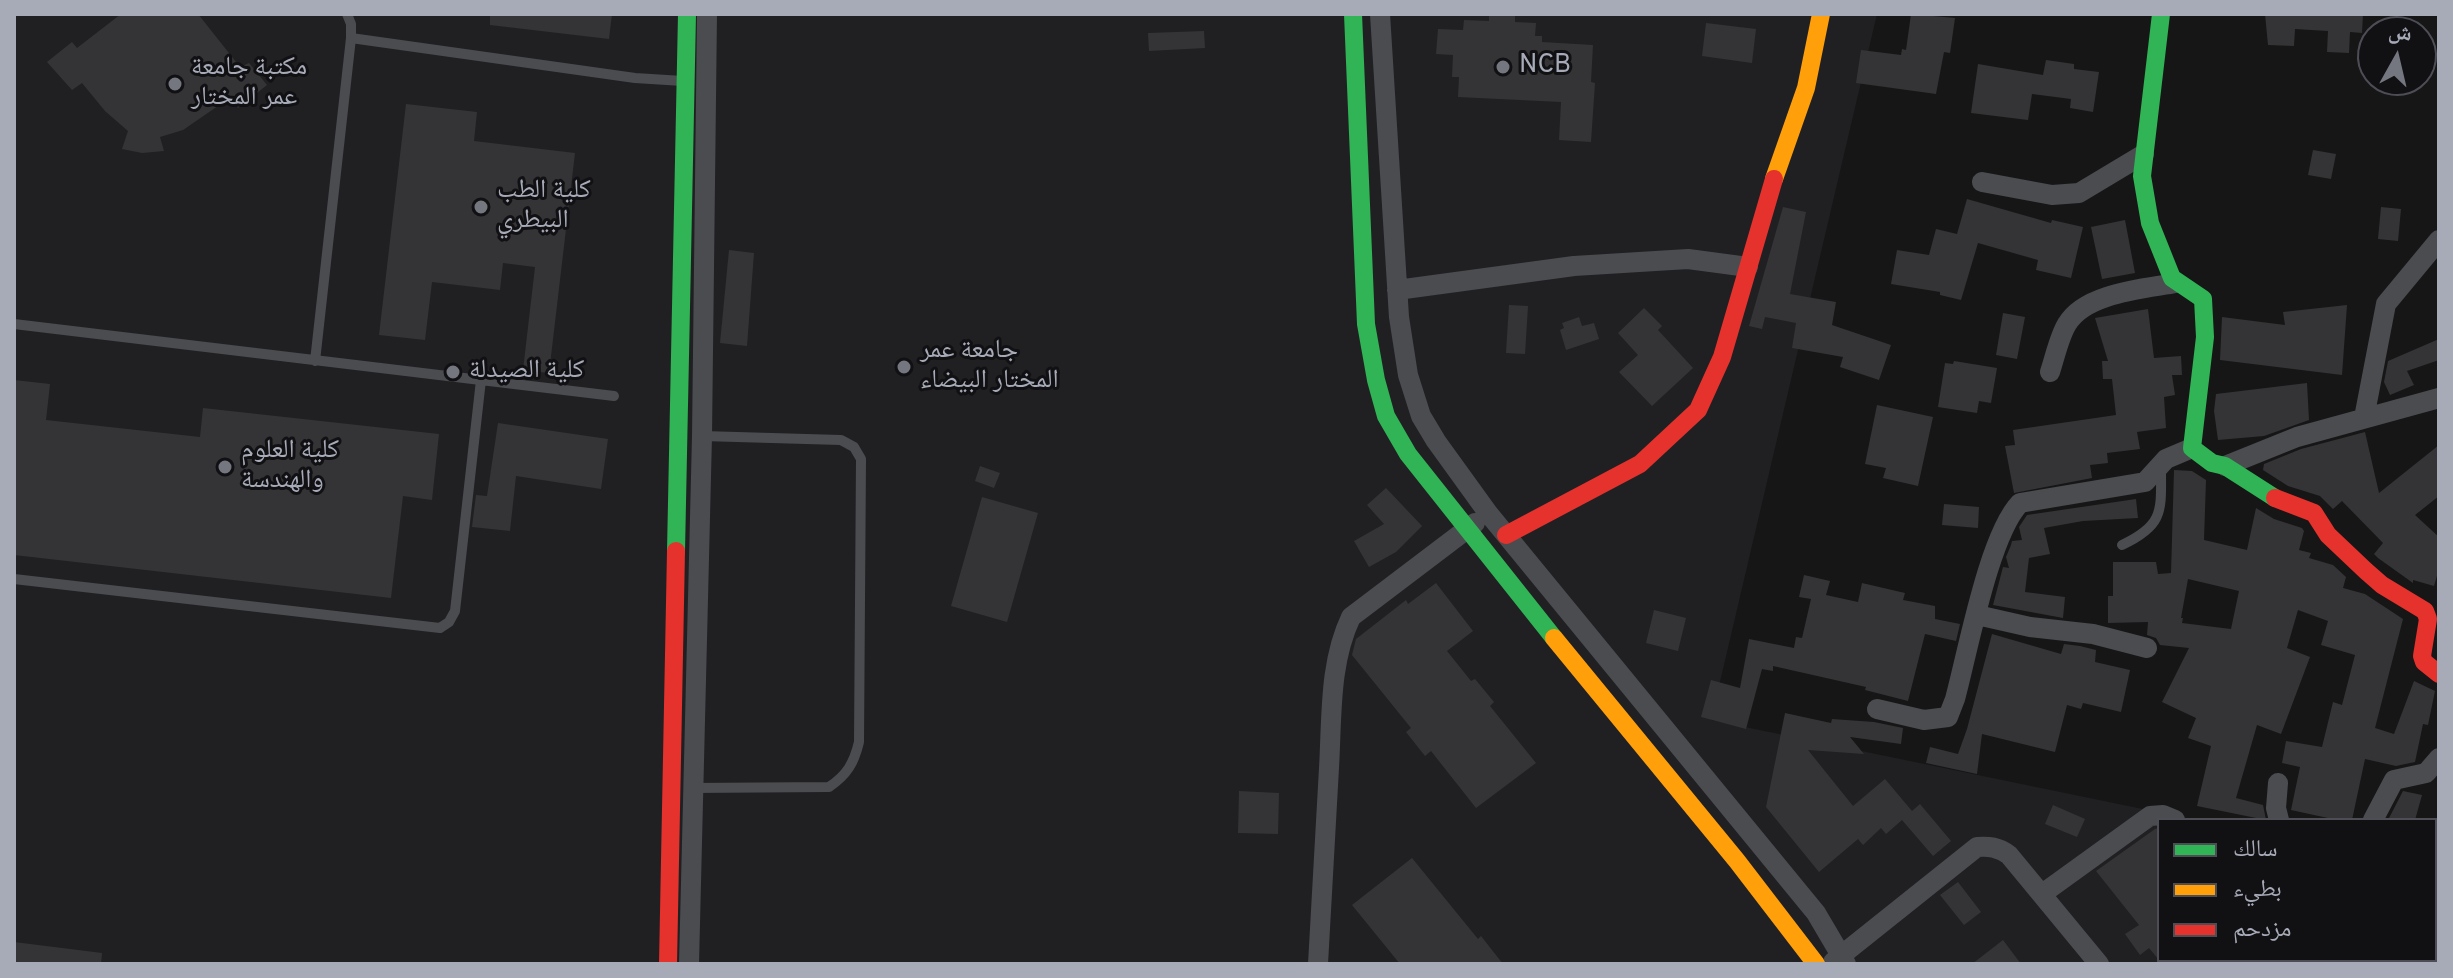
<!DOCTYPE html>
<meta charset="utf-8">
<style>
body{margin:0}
#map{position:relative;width:2453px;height:978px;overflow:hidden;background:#161617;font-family:Overpass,"Noto Naskh Arabic",sans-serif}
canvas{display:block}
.frame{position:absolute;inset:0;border:16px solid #a7abb8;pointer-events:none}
.legend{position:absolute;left:2157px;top:818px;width:280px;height:144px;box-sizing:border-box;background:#111013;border:2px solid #4d4e55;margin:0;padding:10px 14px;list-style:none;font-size:24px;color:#a7abb8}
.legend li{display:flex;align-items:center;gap:16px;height:40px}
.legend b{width:40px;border:2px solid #4d4e55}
.north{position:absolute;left:2357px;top:16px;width:80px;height:80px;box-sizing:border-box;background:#111013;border:2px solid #4d4e55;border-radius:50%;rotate:8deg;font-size:22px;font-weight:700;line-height:32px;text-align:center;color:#a7abb8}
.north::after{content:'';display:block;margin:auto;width:28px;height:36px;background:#747780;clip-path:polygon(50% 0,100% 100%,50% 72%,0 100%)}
</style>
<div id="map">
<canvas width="2453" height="978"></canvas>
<div class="frame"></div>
<ul class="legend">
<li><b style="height:10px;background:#30b455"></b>سالك</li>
<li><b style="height:10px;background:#ff9f0a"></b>بطيء</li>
<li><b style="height:10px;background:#e5322d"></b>مزدحم</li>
</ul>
<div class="north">ش</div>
</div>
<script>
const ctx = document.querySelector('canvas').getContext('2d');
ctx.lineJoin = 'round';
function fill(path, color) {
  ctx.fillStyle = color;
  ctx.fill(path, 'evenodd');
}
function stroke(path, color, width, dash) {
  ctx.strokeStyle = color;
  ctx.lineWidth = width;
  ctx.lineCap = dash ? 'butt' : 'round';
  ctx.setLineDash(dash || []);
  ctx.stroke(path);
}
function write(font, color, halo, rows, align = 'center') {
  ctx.font = font + ' Overpass,"Noto Naskh Arabic",sans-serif';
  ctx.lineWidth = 6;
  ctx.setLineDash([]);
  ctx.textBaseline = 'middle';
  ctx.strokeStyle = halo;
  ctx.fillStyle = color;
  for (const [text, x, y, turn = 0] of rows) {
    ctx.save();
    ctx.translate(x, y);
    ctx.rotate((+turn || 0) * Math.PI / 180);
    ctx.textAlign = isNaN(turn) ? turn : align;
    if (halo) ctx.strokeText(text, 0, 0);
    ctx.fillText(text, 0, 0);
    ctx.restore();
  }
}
const built = new Path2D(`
 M14 14H1877L1711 720 2196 820H2159V960H2435V889L2439 890V964H14Z`);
const building = new Path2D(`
 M121 14H198L240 67 249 63 267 85 238 108 231 97 183 130 160 137 164 151 142 153 122 149 128 131 105 111 82 83 72 90 47 62 72 42 77 48Z
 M490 14H612L609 39 490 25Z
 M1489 14H1515V22L1536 23 1535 36H1542V42L1593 45 1591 82 1595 83 1591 142 1559 140 1561 102 1458 97 1459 77H1452L1453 55 1436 54 1438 29 1463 30 1464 20 1489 21Z
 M1911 14 1955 18 1950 53 1944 52 1936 94 1856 83 1861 50 1901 55 1902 49 1906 50Z
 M2265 14H2363L2362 33 2350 32 2349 53 2327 52 2328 31 2295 29 2294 46 2268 45Z
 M1706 23 1756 29 1752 63 1702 56Z
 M1204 31 1205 48 1149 51 1148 33Z
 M2046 60 2074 64V69L2099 72 2093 112 2070 108 2071 99 2032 94 2028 120 1971 113 1978 64 2043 75Z
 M406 104 477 112 474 141 575 153 549 373 523 370 535 267 503 263 500 290 432 282 425 340 379 335Z
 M2313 150 2336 154 2331 179 2308 175Z
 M1967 199 2051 223 2052 220 2083 227 2071 278 2036 270 2038 260 1978 243 1961 300 1940 295V292L1891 284 1897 250 1929 255 1936 229 1957 234Z
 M1783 207 1806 212 1790 294 1836 302 1832 325 1891 345 1879 380 1840 367 1843 357 1792 348 1796 323 1765 317 1762 329 1749 326Z
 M2381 207 2401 209 2398 241 2378 239Z
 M2125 220 2135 273 2102 279 2091 227Z
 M729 250 754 253 747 346 720 343Z
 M1509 305 1528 306 1525 354 1506 353Z
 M2347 305 2342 375 2220 360 2222 317 2285 325 2283 312Z
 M1644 308 1662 326 1658 330 1693 368 1652 406 1619 372 1638 355 1618 333Z
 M2148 309 2154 358 2181 356 2182 375H2172L2175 395 2164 397 2166 428 2137 432 2140 449 2107 453 2108 463 2090 465 2092 478 2014 493 2005 446 2015 445 2013 430 2116 415 2112 379H2103L2102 361H2108L2095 318Z
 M2003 313 2025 317 2017 359 1996 355Z
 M1579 317 1582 326 1594 323 1599 339 1566 350 1560 330 1564 328 1562 323Z
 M2439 339V360L2407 371 2414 385 2390 395 2384 382 2388 361Z
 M1954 361 1997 368 1991 403 1979 401 1977 413 1938 407 1945 363 1953 364Z
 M14 380 50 384 46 420 200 437 203 408 439 434 432 500 403 496 391 598 14 555Z
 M2307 383 2309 420 2264 436 2218 440 2214 411 2216 394Z
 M1877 405 1933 417 1918 486 1883 478 1886 468 1865 464Z
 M498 423 608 439 601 489 516 476 510 531 472 527 476 495 487 496Z
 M2365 432 2379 493 2439 445V496L2415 515 2439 537V569L2434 586 2413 580V583L2378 558 2374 554 2383 543 2342 501 2333 509 2320 496 2288 486 2263 470 2264 464 2301 449Z
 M980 466 1000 473 994 488 975 481Z
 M2174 470 2192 471 2206 480 2204 540 2247 550 2256 508 2274 519 2302 528 2304 531 2299 550 2311 553 2309 558 2333 565 2346 577 2343 588 2365 594 2403 619 2375 728 2394 734 2414 681 2435 691 2428 725 2423 724 2415 762 2396 766 2365 759 2352 820H2337L2291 810 2300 767 2282 763 2286 741 2322 747 2333 702 2342 705 2355 655 2321 645 2328 621 2298 610 2287 648 2310 657 2281 734 2257 725 2236 798 2263 805 2266 820 2197 806 2211 746 2188 738 2196 718 2162 702 2189 648 2160 645 2156 638 2147 635 2148 622 2108 623V596H2113V562H2156L2158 574 2171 573ZM2188 579 2239 591 2231 629 2182 623 2183 618H2181Z
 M1386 488 1422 526 1396 552 1369 567 1354 541 1384 524 1367 505Z
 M982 497 1038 513 1007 622 951 606Z
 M2136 499 2138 518 2083 521 2044 528 2050 554 2029 558 2025 592 2065 597 2063 618 1993 605 2003 567 2009 568 2006 557 2011 545 2012 541 2022 540 2019 527 2027 515Z
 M1944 504 1979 507 1978 528 1942 525Z
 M1804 575 1830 581 1826 595 1858 602 1862 583 1905 593 1903 600 1935 606V619L1960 624 1956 641 1925 634 1908 701 1865 690 1866 687 1773 666V671L1762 669 1746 729 1701 717 1711 680 1740 688 1749 639 1794 648 1796 637 1802 638 1811 599 1799 597Z
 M1436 583 1473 631 1447 651 1471 681 1475 679 1494 702 1490 706 1536 763 1476 808 1431 751 1425 756 1406 732 1411 728 1352 655 1356 639 1406 600 1408 604Z
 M1654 610 1686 618 1678 651 1646 643Z
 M1992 634 2061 654 2064 644 2080 646 2096 650 2095 662 2130 670 2121 712 2083 703 2081 709 2067 705 2055 752 1982 734 1977 774 1926 763 1930 747 1958 754 1967 729Z
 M1785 713 1831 723 1832 719 1874 722 1903 728 1901 744 1850 737 1864 754 1808 750 1853 806 1885 779 1912 811 1920 804 1951 841 1933 856 1902 820 1886 834 1881 828 1863 845 1858 839 1819 872 1766 807Z
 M1239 791 1279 793 1278 834 1238 833Z
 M2403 791 2422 795 2415 820H2388Z
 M2053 805 2085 819 2077 837 2045 824Z
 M2159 828V960L2149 948 2140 955 2125 934 2139 925 2096 871 2155 829Z
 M1412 858 1478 939 1481 936 1503 964H1400L1352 905Z
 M1958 882 1981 912 1964 925 1940 895Z
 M2003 940 2021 964H1972Z
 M14 942 102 953 101 964H14Z`);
const lane = new Path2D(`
 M351 38 635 78 683 81
 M14 324 614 396
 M315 361 351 38V24L347 14
 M2122 545C2165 525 2161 510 2161 467
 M14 579 440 628 449 622 455 611 481 380
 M691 788 829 787C847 775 854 763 859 742L861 459 854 447 841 440 702 436`);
const street = new Path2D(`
 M1380 14 1399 317 1408 375 1421 416 1436 441 1488 513 1816 913 1846 964
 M1982 182 2052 195 2079 193 2144 154
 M1397 290 1574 266 1688 259 1748 267
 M2050 372C2055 357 2059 337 2067 324 2085 293 2143 289 2176 283
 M2364 418 2386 304 2439 240
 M2225 466 2297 437 2439 398
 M1977 615 2030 627 2093 634 2147 648
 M1877 709 1924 720 1948 717 1955 699C1968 651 1989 535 2020 503L2145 482 2166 459 2192 448
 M2278 783 2276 808 2279 820
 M2373 820 2394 780 2426 773 2439 758
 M2042 894 2150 816 2163 815 2175 820
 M1833 962 1977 847C1989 846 1998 847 2009 855L2099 964
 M689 964 702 436 707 14
 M1318 964C1322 899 1325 833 1329 768 1332 717 1329 663 1351 617L1475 523`);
const fast = new Path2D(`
 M1353 14 1366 324 1376 380 1386 416 1408 454 1554 638
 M2161 14 2142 176 2150 223 2172 278 2203 299 2205 337 2192 448 2212 463 2225 466 2275 498
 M676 551 687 14`);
const slow = new Path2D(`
 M1774 179 1806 88 1821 14
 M1554 638 1737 861 1816 964`);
const jam = new Path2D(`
 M2275 498 2314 513 2328 535 2366 571 2382 585 2425 611 2428 619 2422 656 2424 662 2439 674
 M1506 535 1640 464 1698 410 1722 357 1774 179
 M668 964 676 551`);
const markers = [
 [1503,67,8,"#747780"],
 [175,84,8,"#747780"],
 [481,207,8,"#747780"],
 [904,367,8,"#747780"],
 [453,372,8,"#747780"],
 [225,467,8,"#747780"]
];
const poiNames = [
 ["NCB",1519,67],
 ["مكتبة جامعة",191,69],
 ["عمر المختار",191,99],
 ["كلية الطب",497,192],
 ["البيطري",497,222],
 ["جامعة عمر",920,352],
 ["المختار البيضاء",920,382],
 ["كلية الصيدلة",469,372],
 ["كلية العلوم",241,452],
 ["والهندسة",241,482]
];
fill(built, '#202023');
fill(building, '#343436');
stroke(lane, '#4a4c50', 10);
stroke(street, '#4a4c50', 20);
stroke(fast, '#30b455', 18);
stroke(slow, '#ff9f0a', 18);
stroke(jam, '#e5322d', 18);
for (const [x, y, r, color] of markers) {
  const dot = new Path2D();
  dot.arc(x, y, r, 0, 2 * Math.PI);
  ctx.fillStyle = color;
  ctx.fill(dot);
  stroke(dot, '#111013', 3);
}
write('26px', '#a7abb8', '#111013', poiNames, 'left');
</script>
